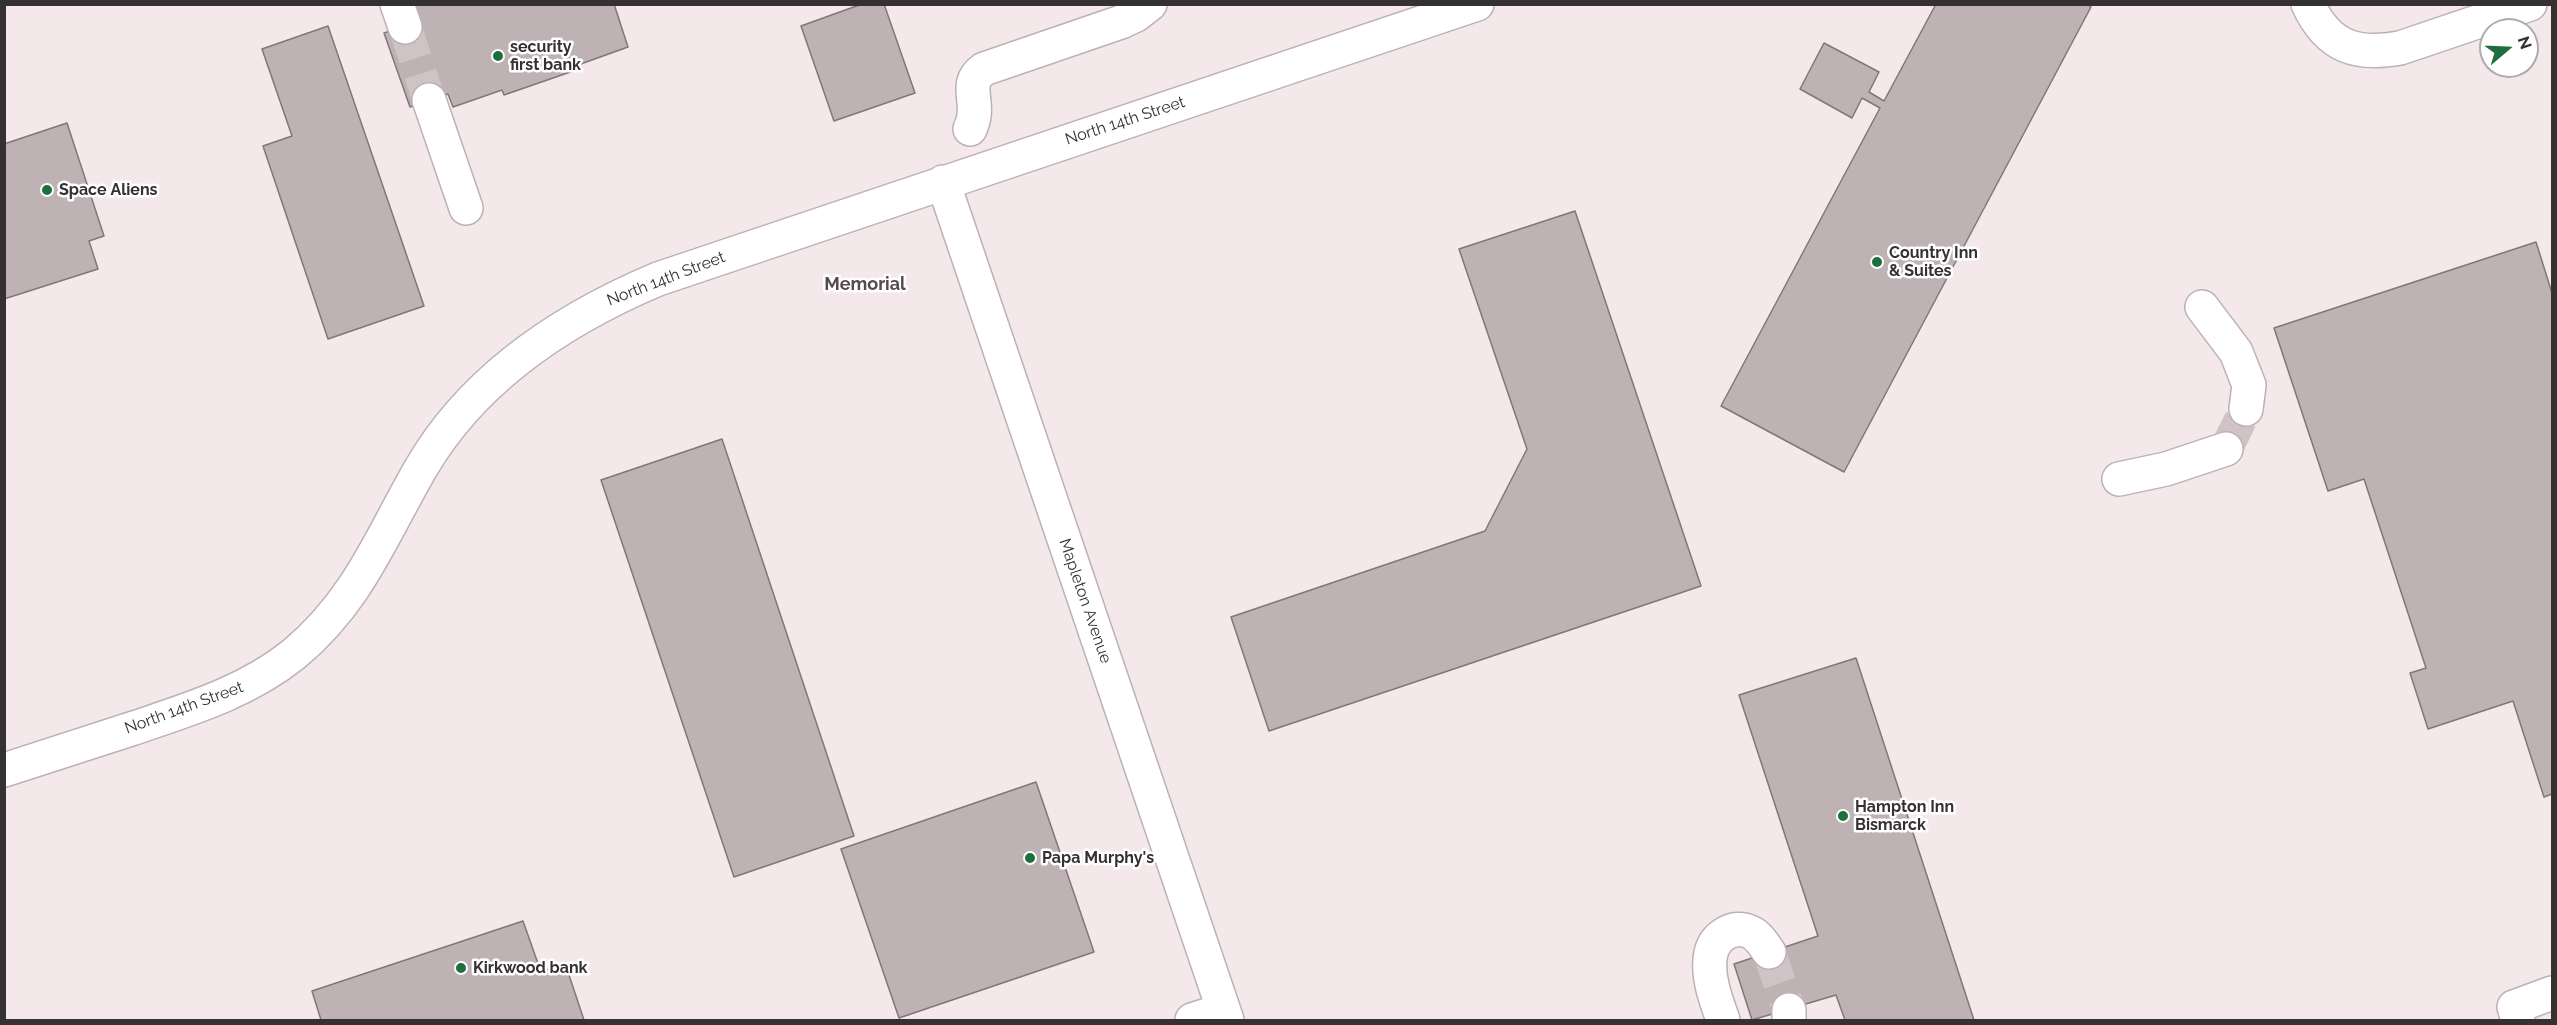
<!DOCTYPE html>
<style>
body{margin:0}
#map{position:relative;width:2557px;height:1025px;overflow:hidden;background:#f5e8eb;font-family:Raleway,sans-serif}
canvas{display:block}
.frame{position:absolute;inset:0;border:6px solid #353031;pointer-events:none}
.north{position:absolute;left:2479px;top:18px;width:60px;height:60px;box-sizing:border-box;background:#fff;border:2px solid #aeacad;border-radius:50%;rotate:71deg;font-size:16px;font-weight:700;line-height:24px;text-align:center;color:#353031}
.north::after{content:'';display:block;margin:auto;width:21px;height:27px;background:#1f6e3d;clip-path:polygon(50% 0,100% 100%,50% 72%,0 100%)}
</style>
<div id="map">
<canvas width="2557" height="1025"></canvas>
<div class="frame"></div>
<div class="north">N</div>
</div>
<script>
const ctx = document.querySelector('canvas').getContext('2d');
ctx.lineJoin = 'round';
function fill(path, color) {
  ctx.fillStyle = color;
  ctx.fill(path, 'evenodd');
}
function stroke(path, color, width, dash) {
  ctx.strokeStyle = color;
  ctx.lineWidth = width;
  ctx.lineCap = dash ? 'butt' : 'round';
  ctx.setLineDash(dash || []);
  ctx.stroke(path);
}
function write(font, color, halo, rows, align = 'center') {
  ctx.font = font + ' Raleway,sans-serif';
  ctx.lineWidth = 5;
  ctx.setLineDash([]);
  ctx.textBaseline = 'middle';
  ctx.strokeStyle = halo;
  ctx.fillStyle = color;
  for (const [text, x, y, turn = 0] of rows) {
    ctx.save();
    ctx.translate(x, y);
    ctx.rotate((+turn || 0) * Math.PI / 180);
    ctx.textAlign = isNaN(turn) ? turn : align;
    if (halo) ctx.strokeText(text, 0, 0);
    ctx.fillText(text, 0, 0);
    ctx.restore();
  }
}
const building = new Path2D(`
 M414 4H614L628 47 578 65 579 69 504 95 502 90 453 107 448 94 410 107 384 33 420 21Z
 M862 4H884L915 93 834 121 801 26Z
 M1936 4H2087L2091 7 1844 472 1721 406 1880 108 1862 98 1852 118 1800 89 1824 43 1879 72 1869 92 1884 101Z
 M328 26 424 306 328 339 263 146 292 136 262 49Z
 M67 123 104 236 89 241 98 269 4 299V144Z
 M1575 211 1701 586 1269 731 1231 617 1485 531 1527 449 1459 249Z
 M2536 242 2552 293V794L2544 797 2513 701 2428 729 2410 673 2426 668 2364 479 2328 491 2274 328Z
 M722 439 854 836 734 877 601 480Z
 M1856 658 1974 1020H1845L1836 995 1752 1020 1734 964 1818 936 1739 695Z
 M1036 782 1094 952 899 1018 841 849Z
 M523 921 541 972 565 963 584 1020H321L312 991Z`);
const minorTunnel = new Path2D(`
 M405 27 429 100
 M2226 449 2246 409
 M1769 952 1789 1010`);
const minor = new Path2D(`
 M397 4 405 27
 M2308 4C2328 47 2356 56 2400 48L2530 4
 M429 100 466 208
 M970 129C983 102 961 85 984 69L1121 22 1136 15 1150 4
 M943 182 1227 1020
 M2202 307 2236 352 2249 385 2246 409
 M2119 479 2166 469 2226 449
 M4 770C48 756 91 742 134 728 190 709 247 692 294 654 358 601 381 537 421 468 474 377 563 319 658 279L1477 4
 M1192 1020 1223 1010
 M1723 1020C1716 1000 1706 975 1711 953 1715 936 1734 924 1750 932 1758 935 1764 945 1769 952
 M1789 1020V1010
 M2518 1020 2514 1007 2552 993`);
const markers = [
 [498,56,6,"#1f6e3d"],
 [47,190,6,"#1f6e3d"],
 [1877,262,6,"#1f6e3d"],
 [1843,816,6,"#1f6e3d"],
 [1030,858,6,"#1f6e3d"],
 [461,968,6,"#1f6e3d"]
];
const poiNames = [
 ["security",510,47],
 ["first bank",510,65],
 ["Space Aliens",59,190],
 ["Country Inn",1889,253],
 ["& Suites",1889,271],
 ["Hampton Inn",1855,807],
 ["Bismarck",1855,825],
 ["Papa Murphy's",1042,858],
 ["Kirkwood bank",473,968]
];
const streetNames = [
 ["North 14th Street",1125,121,-18],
 ["North 14th Street",666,279,-21],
 ["Mapleton Avenue",1085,601,71],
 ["North 14th Street",184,708,-20]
];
const neighbourhoodNames = [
 ["Memorial",865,285]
];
fill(building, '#beb2b5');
stroke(building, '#817678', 1.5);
stroke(minorTunnel, '#cfc3c6', 33, [33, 16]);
stroke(minor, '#bdb1b4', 36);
stroke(minor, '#fff', 33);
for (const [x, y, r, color] of markers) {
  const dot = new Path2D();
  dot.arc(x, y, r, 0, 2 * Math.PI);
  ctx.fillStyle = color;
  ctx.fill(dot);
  stroke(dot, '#fff', 2);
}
write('bold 16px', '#353031', '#fff', poiNames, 'left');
write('16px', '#353031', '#fff', streetNames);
write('bold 18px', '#554a4d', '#fff', neighbourhoodNames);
</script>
